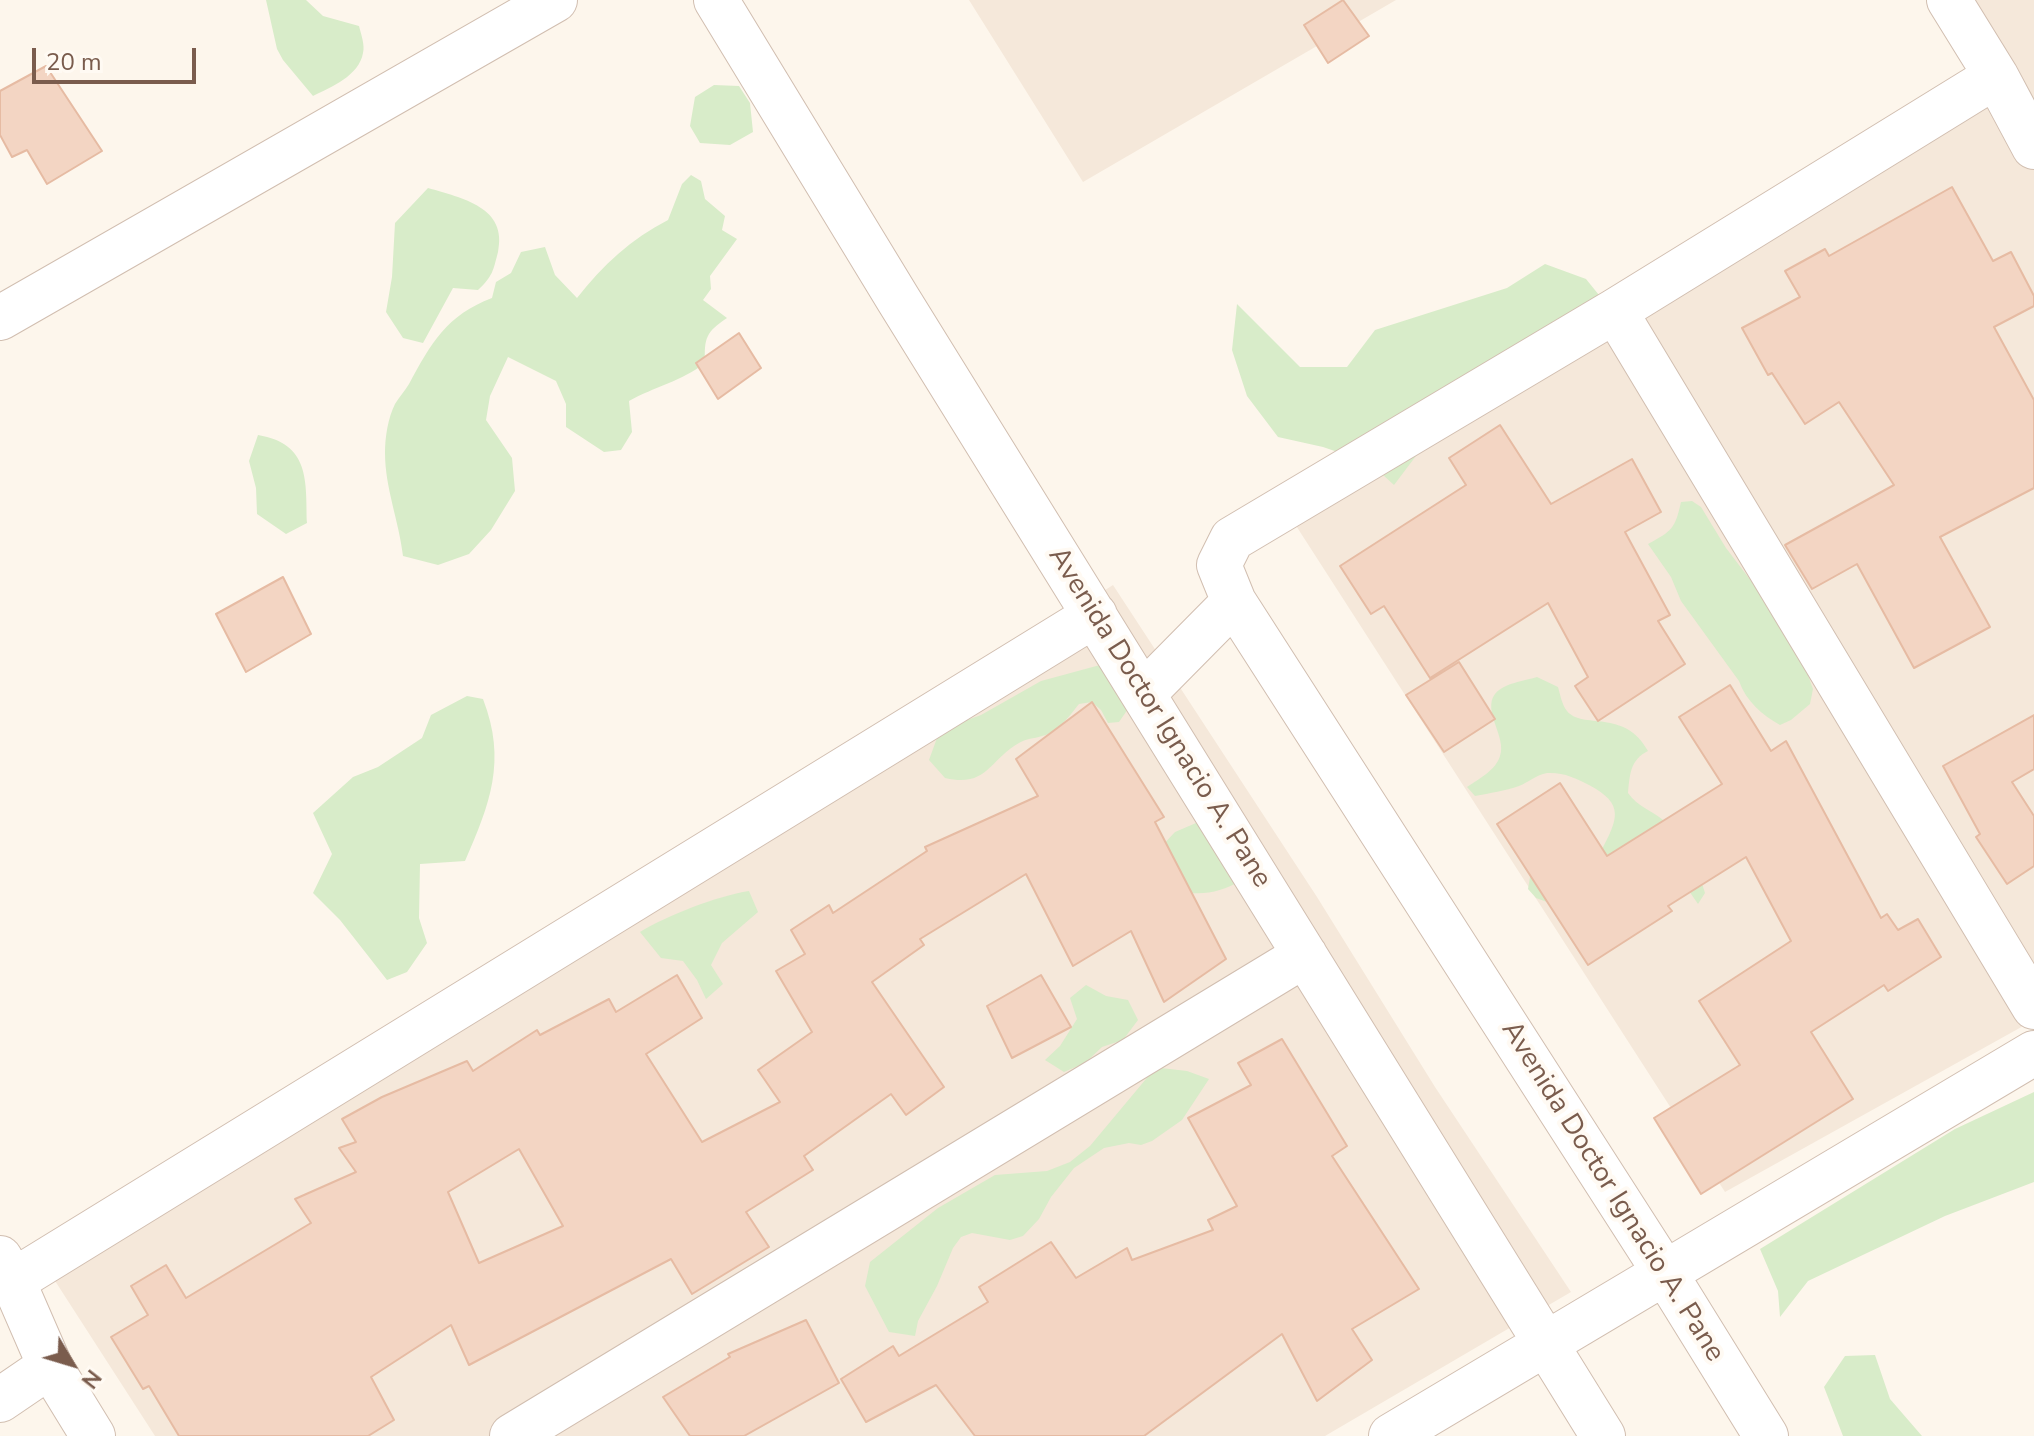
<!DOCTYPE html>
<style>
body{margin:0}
#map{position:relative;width:2034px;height:1436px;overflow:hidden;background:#fdf6ec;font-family:"Nunito Sans",sans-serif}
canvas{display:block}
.north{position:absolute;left:32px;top:1324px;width:80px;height:80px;-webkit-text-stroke:6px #fffaf3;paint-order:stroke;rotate:128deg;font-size:22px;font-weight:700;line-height:32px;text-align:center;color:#7a5c4d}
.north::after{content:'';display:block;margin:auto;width:28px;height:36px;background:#7a5c4d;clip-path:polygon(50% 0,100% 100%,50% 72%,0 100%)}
.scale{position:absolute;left:32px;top:48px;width:164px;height:36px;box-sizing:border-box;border:4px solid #7a5c4d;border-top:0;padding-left:10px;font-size:24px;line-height:28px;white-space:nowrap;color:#7a5c4d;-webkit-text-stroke:6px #fffaf3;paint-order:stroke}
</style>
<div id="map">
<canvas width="2034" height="1436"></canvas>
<div class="north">N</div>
<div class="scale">20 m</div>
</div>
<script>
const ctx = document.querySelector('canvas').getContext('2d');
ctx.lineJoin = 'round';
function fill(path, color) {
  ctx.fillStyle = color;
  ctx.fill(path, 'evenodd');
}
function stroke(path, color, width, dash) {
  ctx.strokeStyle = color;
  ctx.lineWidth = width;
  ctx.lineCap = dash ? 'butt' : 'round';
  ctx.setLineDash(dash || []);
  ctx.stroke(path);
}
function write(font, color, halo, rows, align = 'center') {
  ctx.font = font + ' "Nunito Sans",sans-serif';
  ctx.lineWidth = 8;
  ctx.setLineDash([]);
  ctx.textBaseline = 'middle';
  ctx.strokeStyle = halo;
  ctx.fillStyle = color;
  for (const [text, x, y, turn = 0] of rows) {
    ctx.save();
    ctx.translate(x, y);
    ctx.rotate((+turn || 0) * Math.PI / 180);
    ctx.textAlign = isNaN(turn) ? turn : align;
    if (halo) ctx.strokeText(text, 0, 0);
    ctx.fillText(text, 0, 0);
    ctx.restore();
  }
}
const residential = new Path2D(`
 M969 0H1396L1083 182Z
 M1939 0H2034V1020L1725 1192 1293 521 1984 87Z
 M1113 585 1317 897 1435 1087 1571 1292 1325 1436H155L48 1270Z`);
const green = new Path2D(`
 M266 0H306L323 16 359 26C361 34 365 45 363 53 359 76 331 87 313 96L283 60 277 49Z
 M714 85 739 86 750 103 753 132 730 145 700 143 690 126 695 97Z
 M691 175 701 181 705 199 725 216 722 230 737 239 710 276 711 289 703 300 727 318C706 332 704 338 705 363 682 381 654 387 629 401L632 432 621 450 604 452 566 427V404L556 381 508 357 490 396 486 420 512 458 515 491 491 530 469 554 438 565 403 556C399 521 385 488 385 453 385 437 388 418 395 404 399 397 405 391 409 384 431 343 447 315 492 298L496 282 511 273 521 252 545 247 555 275 577 298C603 265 631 239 668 220L682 184Z
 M428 188C462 198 508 207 498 252 493 271 493 276 478 290L453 288 423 343 403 338 386 312 392 277 395 223Z
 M1545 264 1586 279 1616 316 1459 399 1394 485 1370 463 1323 447 1278 437 1247 396 1232 350 1237 304 1300 367H1347L1375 330 1507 288Z
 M258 435C310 444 306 480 307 523L286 534 257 514 256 488 249 461Z
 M1692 501 1701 507 1726 548 1777 615 1808 675 1813 689 1810 704 1791 720 1780 725C1762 715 1746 701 1739 681L1681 601 1671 577 1648 544C1672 531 1675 529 1681 502Z
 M1100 665 1128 709 1119 722 1108 723 1101 710 1092 702 1079 704C1069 716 1058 733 1042 736 1033 739 1027 738 1019 743 989 760 987 788 945 778L929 760 937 738 956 724 981 715 1041 681Z
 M1537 677 1558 687C1560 694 1562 705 1567 711 1582 730 1625 708 1648 751 1630 760 1630 774 1628 793 1638 807 1651 810 1663 820 1684 838 1698 868 1705 893L1698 904 1678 875 1557 897 1547 902 1536 898 1528 889 1530 877 1547 864 1601 851C1618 819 1625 804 1589 785 1576 778 1563 772 1547 773 1536 775 1529 782 1519 786 1505 791 1490 793 1475 796L1467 787C1479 779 1496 770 1500 756 1507 737 1482 711 1495 694 1504 683 1524 681 1537 677Z
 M467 696 483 699C507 761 490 804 465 861L420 864 419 918 427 943 407 972 387 980 340 920 313 893 332 854 313 813 353 777 378 767 422 738 431 715Z
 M1196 823 1218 824 1242 880C1219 893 1203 896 1176 891L1160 848 1175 832Z
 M749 891 758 912 722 943 711 965 723 984 706 999 697 980 683 961 661 958 640 932C668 915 717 896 749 891Z
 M1086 985 1106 996 1128 1000 1138 1020 1123 1040 1102 1047 1085 1063 1064 1072 1045 1060 1060 1046 1077 1019 1070 998Z
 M1161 1068 1187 1071 1209 1079 1182 1120 1152 1141 1141 1145 1129 1143 1104 1148 1074 1168 1051 1197 1039 1219 1023 1236 1010 1240 972 1233 961 1237 953 1248 937 1286 918 1321 915 1336 889 1332 865 1286 870 1262 938 1208 995 1175 1047 1171 1070 1162 1090 1146 1151 1073Z
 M2034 1092V1182L1945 1216 1808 1281 1780 1317 1778 1291 1760 1249 1955 1129Z
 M1875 1355 1890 1399 1922 1436H1843L1824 1387 1845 1356Z`);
const building = new Path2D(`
 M1343 0 1369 36 1328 63 1304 25Z
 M46 66 102 151 47 184 27 150 12 157 0 135V91Z
 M1952 187 1993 261 2011 252 2034 296V306L1994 327 2034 400V488L1940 537 1990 627 1914 668 1857 564 1812 589 1785 545 1894 485 1839 402 1805 424 1772 373 1768 375 1742 328 1800 297 1785 271 1825 249 1829 256Z
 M739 333 761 368 718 399 696 363Z
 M1500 425 1551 504 1632 459 1661 512 1625 532 1670 615 1658 621 1685 664 1598 721 1575 686 1588 677 1548 603 1430 678 1384 606 1371 614 1340 566 1466 485 1449 458Z
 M283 577 311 634 246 672 216 614Z
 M1459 662 1495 719 1444 752 1406 695Z
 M1730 685 1771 751 1786 741 1881 918 1887 914 1898 930 1918 919 1941 957 1888 991 1884 985 1811 1032 1853 1099 1701 1194 1654 1118 1740 1065 1699 1001 1791 941 1746 857 1668 906 1672 911 1588 965 1497 824 1560 783 1607 856 1722 784 1679 717Z
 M1092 702 1164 817 1155 822 1226 959 1164 1002 1131 931 1073 966 1026 874 920 939 924 945 872 982 944 1087 906 1115 891 1094 804 1156 813 1170 746 1212 769 1247 692 1294 671 1259 469 1365 451 1325 371 1377 394 1420 368 1436H179L149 1386 143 1389 111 1337 148 1315 131 1286 166 1265 186 1298 311 1223 295 1199 356 1172 339 1148 356 1142 342 1119 382 1097 467 1061 473 1071 537 1030 540 1035 609 999 616 1012 677 975 702 1018 646 1054 702 1142 780 1102 758 1070 812 1032 776 971 805 954 791 930 829 905 833 913 927 851 925 847 1038 796 1016 759ZM519 1149 563 1226 479 1263 448 1192Z
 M2034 715V769L2012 782 2034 816V866L2007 884 1976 837 1980 834 1943 766Z
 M1041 975 1071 1027 1012 1058 987 1006Z
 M1282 1039 1347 1146 1332 1156 1419 1289 1352 1329 1372 1360 1317 1401 1282 1334 1144 1436H975L936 1385 866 1422 841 1379 893 1346 899 1356 988 1302 979 1287 1051 1242 1076 1278 1127 1248 1132 1260 1213 1230 1208 1220 1237 1206 1188 1118 1251 1085 1238 1063Z
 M806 1320 839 1383 744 1436H690L663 1397 730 1357 728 1354Z`);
const minor = new Path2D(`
 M716 0 898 299 1603 1436
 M1949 0 1996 76 2034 147
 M1615 311 2034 1007
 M0 318 555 0
 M1144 693 1234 602
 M0 1258 13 1281 50 1366 93 1436
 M13 1281 1095 615
 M0 1400 50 1366
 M512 1436 1305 955
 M1391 1436 2034 1053
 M1766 1436 1665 1273 1234 602 1219 565 1232 539 1615 311 1996 76`);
const streetNames = [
 ["Avenida Doctor Ignacio A. Pane",1159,718,58],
 ["Avenida Doctor Ignacio A. Pane",1612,1192,58]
];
fill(residential, '#f5e8da');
fill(green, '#d8ecc9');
fill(building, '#f3d5c3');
stroke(building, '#e6bba3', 2);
stroke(minor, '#d1beb0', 46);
stroke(minor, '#fff', 44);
write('28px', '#7a5c4d', '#fffaf3', streetNames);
</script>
